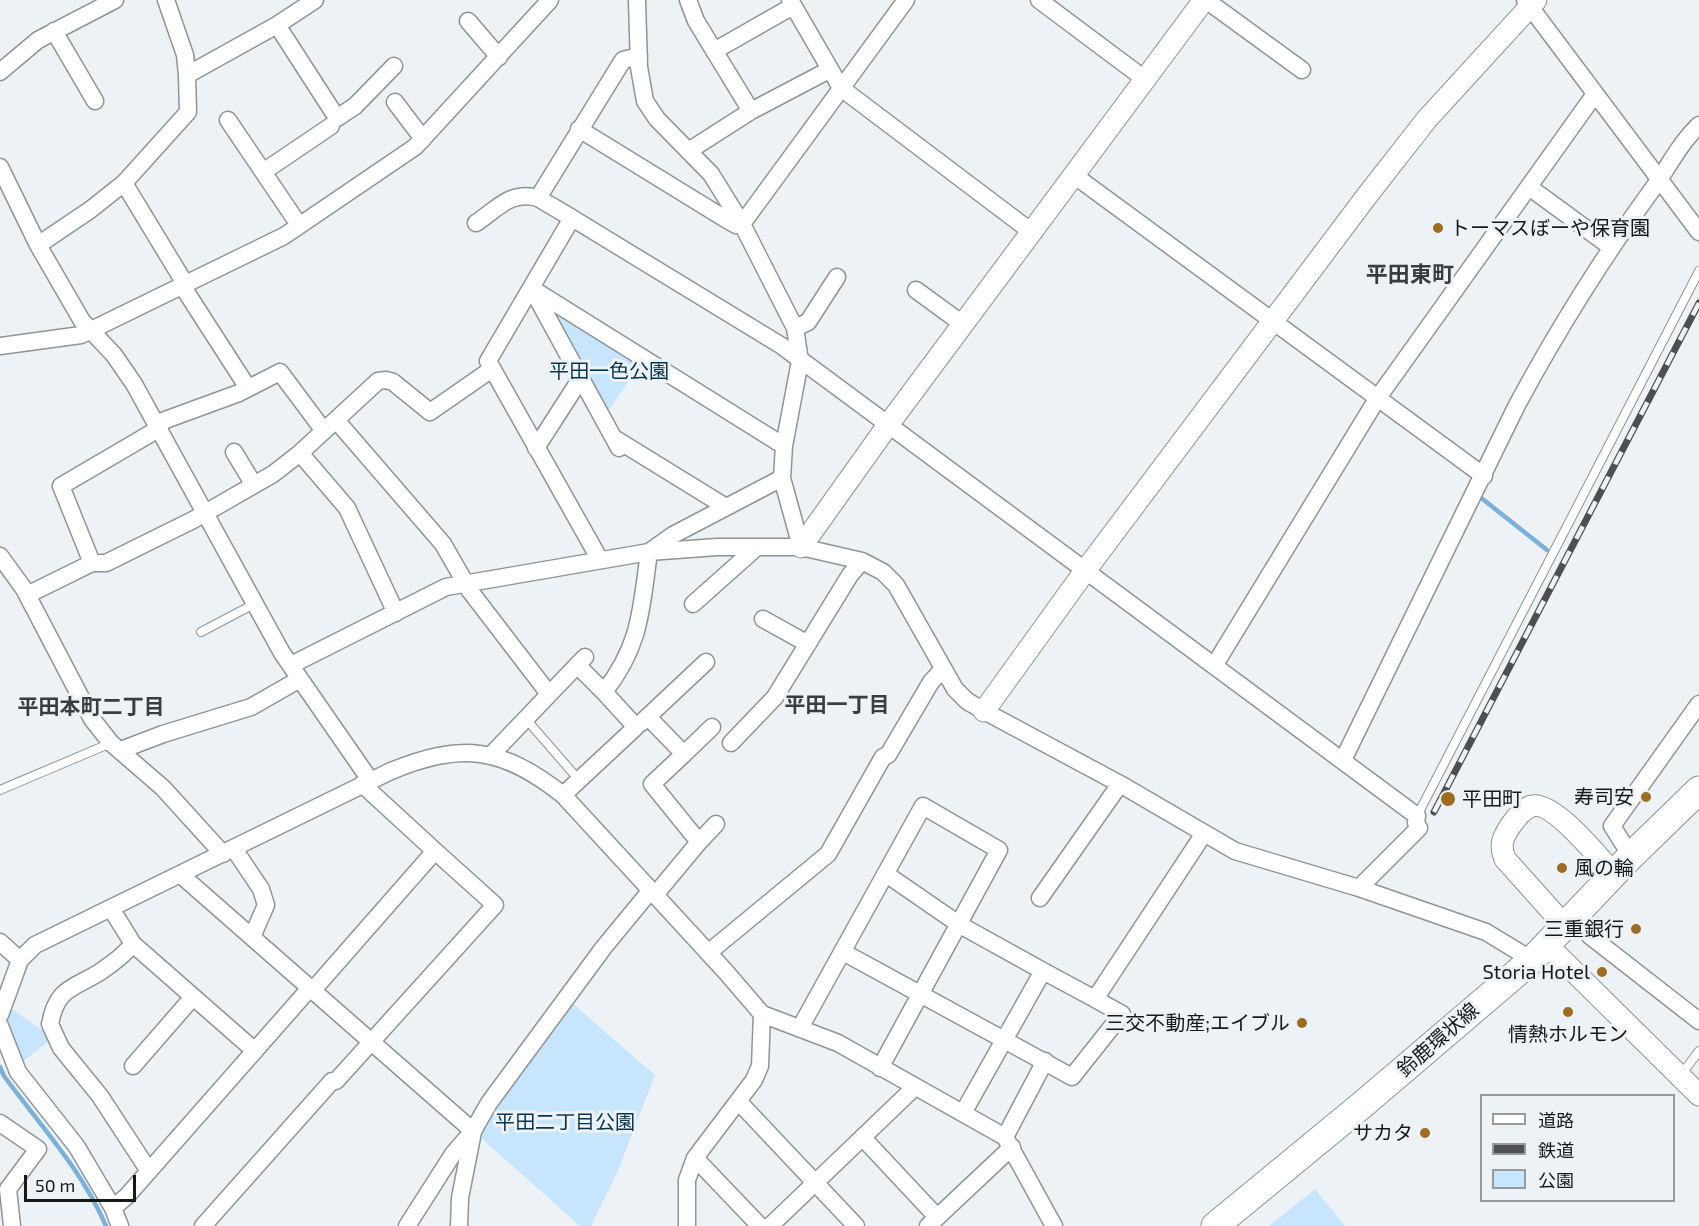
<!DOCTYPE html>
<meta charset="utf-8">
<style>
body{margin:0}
#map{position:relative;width:1699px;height:1226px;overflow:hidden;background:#edf2f6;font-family:"Exo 2","Noto Sans JP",sans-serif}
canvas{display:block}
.legend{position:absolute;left:1480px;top:1094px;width:195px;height:108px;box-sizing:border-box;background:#edf2f6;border:2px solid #979b9e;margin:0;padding:8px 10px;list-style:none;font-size:18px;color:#17181a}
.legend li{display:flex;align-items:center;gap:12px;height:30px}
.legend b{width:30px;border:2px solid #979b9e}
.scale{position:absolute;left:24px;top:1175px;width:112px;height:27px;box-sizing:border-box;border:3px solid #17181a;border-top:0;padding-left:8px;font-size:18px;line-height:21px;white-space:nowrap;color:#17181a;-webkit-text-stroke:4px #edf2f6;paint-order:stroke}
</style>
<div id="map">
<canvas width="1699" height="1226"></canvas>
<ul class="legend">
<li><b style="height:8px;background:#fff"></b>道路</li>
<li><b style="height:8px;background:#4d4f52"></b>鉄道</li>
<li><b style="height:16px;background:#c7e6fd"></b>公園</li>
</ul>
<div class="scale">50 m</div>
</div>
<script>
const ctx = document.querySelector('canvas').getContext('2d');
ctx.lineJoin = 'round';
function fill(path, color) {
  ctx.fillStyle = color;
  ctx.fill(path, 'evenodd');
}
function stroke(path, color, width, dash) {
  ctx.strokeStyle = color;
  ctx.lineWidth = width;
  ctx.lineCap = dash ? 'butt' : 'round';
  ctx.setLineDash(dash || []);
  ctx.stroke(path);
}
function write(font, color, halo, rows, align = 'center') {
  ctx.font = font + ' "Exo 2","Noto Sans JP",sans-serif';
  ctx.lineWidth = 6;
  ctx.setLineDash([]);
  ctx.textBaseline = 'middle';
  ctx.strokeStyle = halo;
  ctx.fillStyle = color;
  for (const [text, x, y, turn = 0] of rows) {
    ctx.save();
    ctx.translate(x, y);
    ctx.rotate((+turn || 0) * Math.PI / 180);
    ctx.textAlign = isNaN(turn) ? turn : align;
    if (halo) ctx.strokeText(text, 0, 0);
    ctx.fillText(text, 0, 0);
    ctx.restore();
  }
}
const green = new Path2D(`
 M560 313 640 364 607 413 556 319Z
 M572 1003 655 1075 617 1173 591 1226H580L480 1137 488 1117Z
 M12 1009 44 1032 49 1041 21 1063 6 1024Z
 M1315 1189 1345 1226H1269Z`);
const stream = new Path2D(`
 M1480 497 1547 550
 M0 1067 4 1076C40 1125 82 1170 106 1226`);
const service = new Path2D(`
 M201 632 254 604
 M526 719 579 780
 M0 790 111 743
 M1417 816 1699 271
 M1681 1075 1699 1051`);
const minor = new Path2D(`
 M166 0 185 55 187 75
 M637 0 639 67 645 101 657 119 711 174 742 224 795 328 800 361 784 446 782 478 801 547
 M688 0 696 21 751 111
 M790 0 841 88 1033 233
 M1039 0 1146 80
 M1206 0 1302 70
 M1525 0 1699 232
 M468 21 499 57
 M277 25 337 118 355 106 394 66
 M54 31 95 101
 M714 51 793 6
 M0 72 38 40 115 0
 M395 102 423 139
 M228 120 299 225
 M579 129 727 220 736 225 742 224
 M690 150 751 111 829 70
 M0 167 38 245 82 321 114 355 134 384 282 653 370 780
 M263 172 331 126
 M1075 176 1484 476
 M124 183 184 282
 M1529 187 1611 247
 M572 218 782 346 1417 816 1416 823 1419 828 1359 888
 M476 223C497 209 511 190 538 198
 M742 224 906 0
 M38 245 90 210 124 183 188 112 187 75 277 25 315 0
 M181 284 248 388
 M531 288 784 446
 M532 289 619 448
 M916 290 964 325
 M795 328 808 322 837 277
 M0 346 81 335 284 236 415 147 550 0
 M336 420 443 544 470 591 549 694
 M157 423 239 393 280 372 324 431
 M614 438 726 507
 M536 448 581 378
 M234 452 254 485
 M300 453 347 508 396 613
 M0 556 24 589 92 719 111 743 163 788 223 854
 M600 560 488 361 572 218 538 198 623 60 639 56
 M92 563 61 486 160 428
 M27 595 92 563H106L193 520 273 474 300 453 378 381 386 380 393 382 430 412 492 369
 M693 604 757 547
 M763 619 808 644
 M291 665 446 587 649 552 717 547H801L862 561 883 572 896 585 955 689 967 701 984 711 1120 784 1235 851 1359 888 1486 932 1532 960
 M577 665 604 692
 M1214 666 1377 399 1595 94
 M648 717 684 754 652 784 699 842 655 895
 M641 723 706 662
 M731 743 775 697 850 575 862 561
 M121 750 163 734 251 707 300 679
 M684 754 712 727
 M490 756 585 657
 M1343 760 1517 405C1558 329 1603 257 1654 187 1669 166 1680 143 1699 125
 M362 784 435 851
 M563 795 636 727 604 692C641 645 641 610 649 552L673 535 782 478
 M699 842 716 824
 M234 849 261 889 266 905 252 937
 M1631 856 1612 826 1699 704
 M886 874 960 925 1043 971
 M181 875 473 1131
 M1040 898 1120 784
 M112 910 133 944 255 1051
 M1590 936 1699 1021
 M0 942 20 960
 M133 944C124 955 112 964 100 972 73 989 57 987 50 1024L61 1048 100 1096 149 1171
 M843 952 1072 1077 1122 1014 1095 999
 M708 953 828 854 883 757 888 755 931 682 943 669
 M0 1015 20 960 35 945 391 771C462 742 502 747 563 795L726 972 762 1014 838 1043 1005 1137 1054 1226
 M0 1026 18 1072 77 1147 113 1208 120 1226
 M800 1028 923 806 999 850 880 1068
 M133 1066 193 997
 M738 1101 856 1226
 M963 1113 1043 971 1095 999 1203 835
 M0 1123 38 1149 8 1189 12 1226
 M1005 1137 1045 1061
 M863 1138 937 1217
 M695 1158 760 1226
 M113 1208 127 1196 310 988
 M203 1226 332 1081H336L495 905 435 851 313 990
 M407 1226 453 1154 473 1131 489 1103 604 947 651 890
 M459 1226 460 1198 473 1132
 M687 1226V1180L695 1158 754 1080 760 1066 762 1014
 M770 1226 915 1087
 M928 1226 1012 1147`);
const tertiary = new Path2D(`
 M801 547 888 425 1204 0
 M984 711 1085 571 1366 197 1427 119 1536 0
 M1565 926 1505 859C1499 844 1503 837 1511 825 1516 818 1524 808 1532 806 1553 800 1600 859 1614 874
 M1547 945 1699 1095`);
const primary = new Path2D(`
 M1215 1226 1362 1105 1532 960 1631 856 1699 790`);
const rail = new Path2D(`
 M1434 812 1699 303`);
const markers = [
 [1438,228,6,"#9e6c21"],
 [1646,797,6,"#9e6c21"],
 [1448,799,8,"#9e6c21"],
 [1562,868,6,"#9e6c21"],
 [1636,929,6,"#9e6c21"],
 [1602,972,6,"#9e6c21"],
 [1568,1012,6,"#9e6c21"],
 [1302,1023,6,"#9e6c21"],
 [1425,1133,6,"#9e6c21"]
];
const poiNames = [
 ["トーマスぼーや保育園",1450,228,"left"],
 ["寿司安",1634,797],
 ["平田町",1462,799,"left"],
 ["風の輪",1574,868,"left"],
 ["三重銀行",1624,929],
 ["Storia Hotel",1590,972],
 ["三交不動産;エイブル",1290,1023],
 ["情熱ホルモン",1568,1034,"center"],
 ["サカタ",1413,1133]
];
const parkNames = [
 ["平田一色公園",609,371],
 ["平田二丁目公園",565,1122]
];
const streetNames = [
 ["鈴鹿環状線",1438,1040,-41]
];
const neighbourhoodNames = [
 ["平田一丁目",837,705],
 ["平田本町二丁目",91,707]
];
const quarterNames = [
 ["平田東町",1410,275]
];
fill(green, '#c7e6fd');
stroke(stream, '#7bb1d8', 4.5);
stroke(service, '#8f9497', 10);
stroke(minor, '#8f9497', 19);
stroke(tertiary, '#8f9497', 23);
stroke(primary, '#8f9497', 29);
stroke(service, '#fff', 8);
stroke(minor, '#fff', 16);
stroke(tertiary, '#fff', 21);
stroke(primary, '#fff', 27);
stroke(rail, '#4d4f52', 7);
stroke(rail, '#edf2f6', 4.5, [14]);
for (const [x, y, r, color] of markers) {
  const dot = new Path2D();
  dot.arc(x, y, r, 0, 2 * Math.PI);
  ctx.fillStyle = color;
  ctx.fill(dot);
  stroke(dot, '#edf2f6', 2);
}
write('20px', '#17181a', '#edf2f6', poiNames, 'right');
write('20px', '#06344e', '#edf2f6', parkNames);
write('20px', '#17181a', '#edf2f6', streetNames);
write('bold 21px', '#3a3d40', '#edf2f6', neighbourhoodNames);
write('bold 22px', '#3a3d40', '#edf2f6', quarterNames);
</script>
